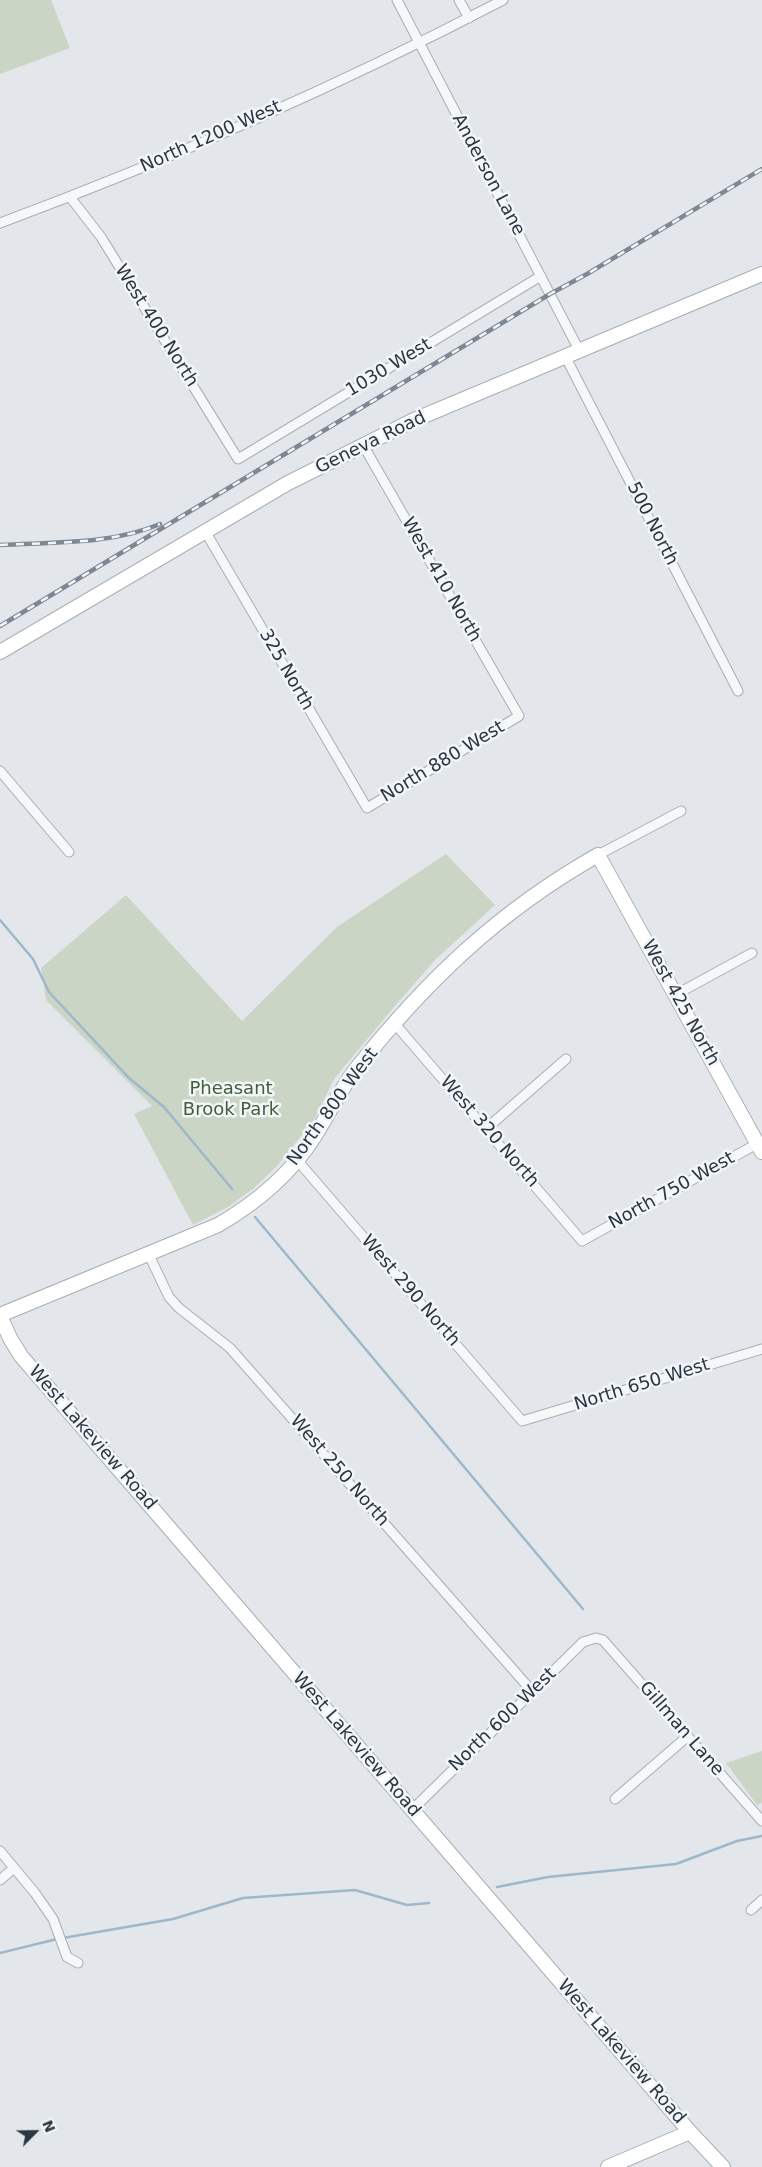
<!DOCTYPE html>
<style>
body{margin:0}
#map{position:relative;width:762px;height:2167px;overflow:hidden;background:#e3e7eb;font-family:"DejaVu Sans",sans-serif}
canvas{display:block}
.north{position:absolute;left:10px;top:2107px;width:50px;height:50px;-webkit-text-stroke:4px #f3f6f8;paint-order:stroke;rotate:67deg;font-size:14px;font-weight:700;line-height:20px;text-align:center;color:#2b3643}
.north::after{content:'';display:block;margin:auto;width:18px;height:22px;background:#2b3643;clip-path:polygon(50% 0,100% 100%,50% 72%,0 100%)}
</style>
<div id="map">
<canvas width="762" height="2167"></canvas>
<div class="north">N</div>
</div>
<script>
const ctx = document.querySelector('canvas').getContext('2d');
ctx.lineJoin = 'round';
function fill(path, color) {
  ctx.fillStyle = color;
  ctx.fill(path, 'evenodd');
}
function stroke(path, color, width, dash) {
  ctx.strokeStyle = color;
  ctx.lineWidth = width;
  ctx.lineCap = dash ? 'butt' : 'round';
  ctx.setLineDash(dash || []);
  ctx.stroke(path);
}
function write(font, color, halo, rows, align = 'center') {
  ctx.font = font + ' "DejaVu Sans",sans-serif';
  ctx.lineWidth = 5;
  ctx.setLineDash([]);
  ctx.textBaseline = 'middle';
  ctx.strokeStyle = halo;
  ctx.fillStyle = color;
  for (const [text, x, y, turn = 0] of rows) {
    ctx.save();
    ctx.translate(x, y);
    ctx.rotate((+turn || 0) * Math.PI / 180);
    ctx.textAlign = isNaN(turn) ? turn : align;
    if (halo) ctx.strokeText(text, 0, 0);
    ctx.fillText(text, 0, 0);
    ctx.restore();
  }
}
const green = new Path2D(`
 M0 0H51L70 48 0 74Z
 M446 854 495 905 436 959 394 1007 334 1079 314 1120 277 1166 254 1188 228 1207 193 1225 134 1114 152 1106 46 1000 41 968 126 895 242 1021 337 927Z
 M762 1751V1803L757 1805 726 1763Z`);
const stream = new Path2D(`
 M0 920 33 959 49 992 129 1078 164 1107 232 1189
 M255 1217 583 1609
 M497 1887 548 1877 676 1864 737 1841 762 1836
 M63 1938 173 1919 243 1898 355 1890 407 1905 429 1903
 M0 1953 57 1939`);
const street = new Path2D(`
 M397 0 579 350
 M459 0 469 18
 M70 197 101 237 238 459 541 276
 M0 223C172 159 340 85 503 0
 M565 356 738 691
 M205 531 367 808 519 716 363 445
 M0 771 69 852
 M598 855 681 811
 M675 995 752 953
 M395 1024 582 1241 762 1141
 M487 1128 566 1059
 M297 1160 522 1421 762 1349
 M149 1255 169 1297 179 1308 230 1348 531 1690
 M615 1799 688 1736
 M412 1810 583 1642 596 1638 603 1640 762 1821
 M0 1851 35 1893 53 1919 67 1957 78 1963
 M0 1880 14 1868
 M751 1910 762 1900`);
const secondary = new Path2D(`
 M0 652 288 483 414 420 762 274
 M0 1315 218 1225C256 1203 290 1175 314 1137 329 1114 340 1090 356 1069 426 981 499 911 598 855L762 1152
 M0 1316 10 1338 21 1356 690 2132 723 2167
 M608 2167 690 2132`);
const rail = new Path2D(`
 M0 545C53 542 110 545 160 524
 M0 626 550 294 587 274 762 169`);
const streetNames = [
 ["North 1200 West",211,137,-24],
 ["Anderson Lane",488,175,62],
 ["West 400 North",156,326,58],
 ["1030 West",389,368,-31],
 ["Geneva Road",371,443,-26],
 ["500 North",652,524,63],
 ["West 410 North",441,580,60],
 ["325 North",286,670,60],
 ["North 880 West",443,762,-31],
 ["West 425 North",680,1003,61],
 ["North 800 West",333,1107,-54],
 ["West 320 North",489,1132,49],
 ["North 750 West",672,1191,-29],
 ["West 290 North",410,1291,49],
 ["North 650 West",642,1385,-17],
 ["West Lakeview Road",92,1438,49],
 ["West 250 North",339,1471,49],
 ["North 600 West",503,1720,-44],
 ["Gillman Lane",681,1729,49],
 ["West Lakeview Road",356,1745,49],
 ["West Lakeview Road",621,2052,49]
];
const parkNames = [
 ["Pheasant",231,1089],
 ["Brook Park",231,1110]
];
fill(green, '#cad5c5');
stroke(stream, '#9fb7ca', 2.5);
stroke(street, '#a8aeb5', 11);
stroke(secondary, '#a8aeb5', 16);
stroke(street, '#f6f7f9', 9);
stroke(secondary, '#fff', 14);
stroke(rail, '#7d8894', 4.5);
stroke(rail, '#f3f6f8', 2.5, [8]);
write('18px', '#2b3643', '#f3f6f8', streetNames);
write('18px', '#435f39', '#f3f6f8', parkNames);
</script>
